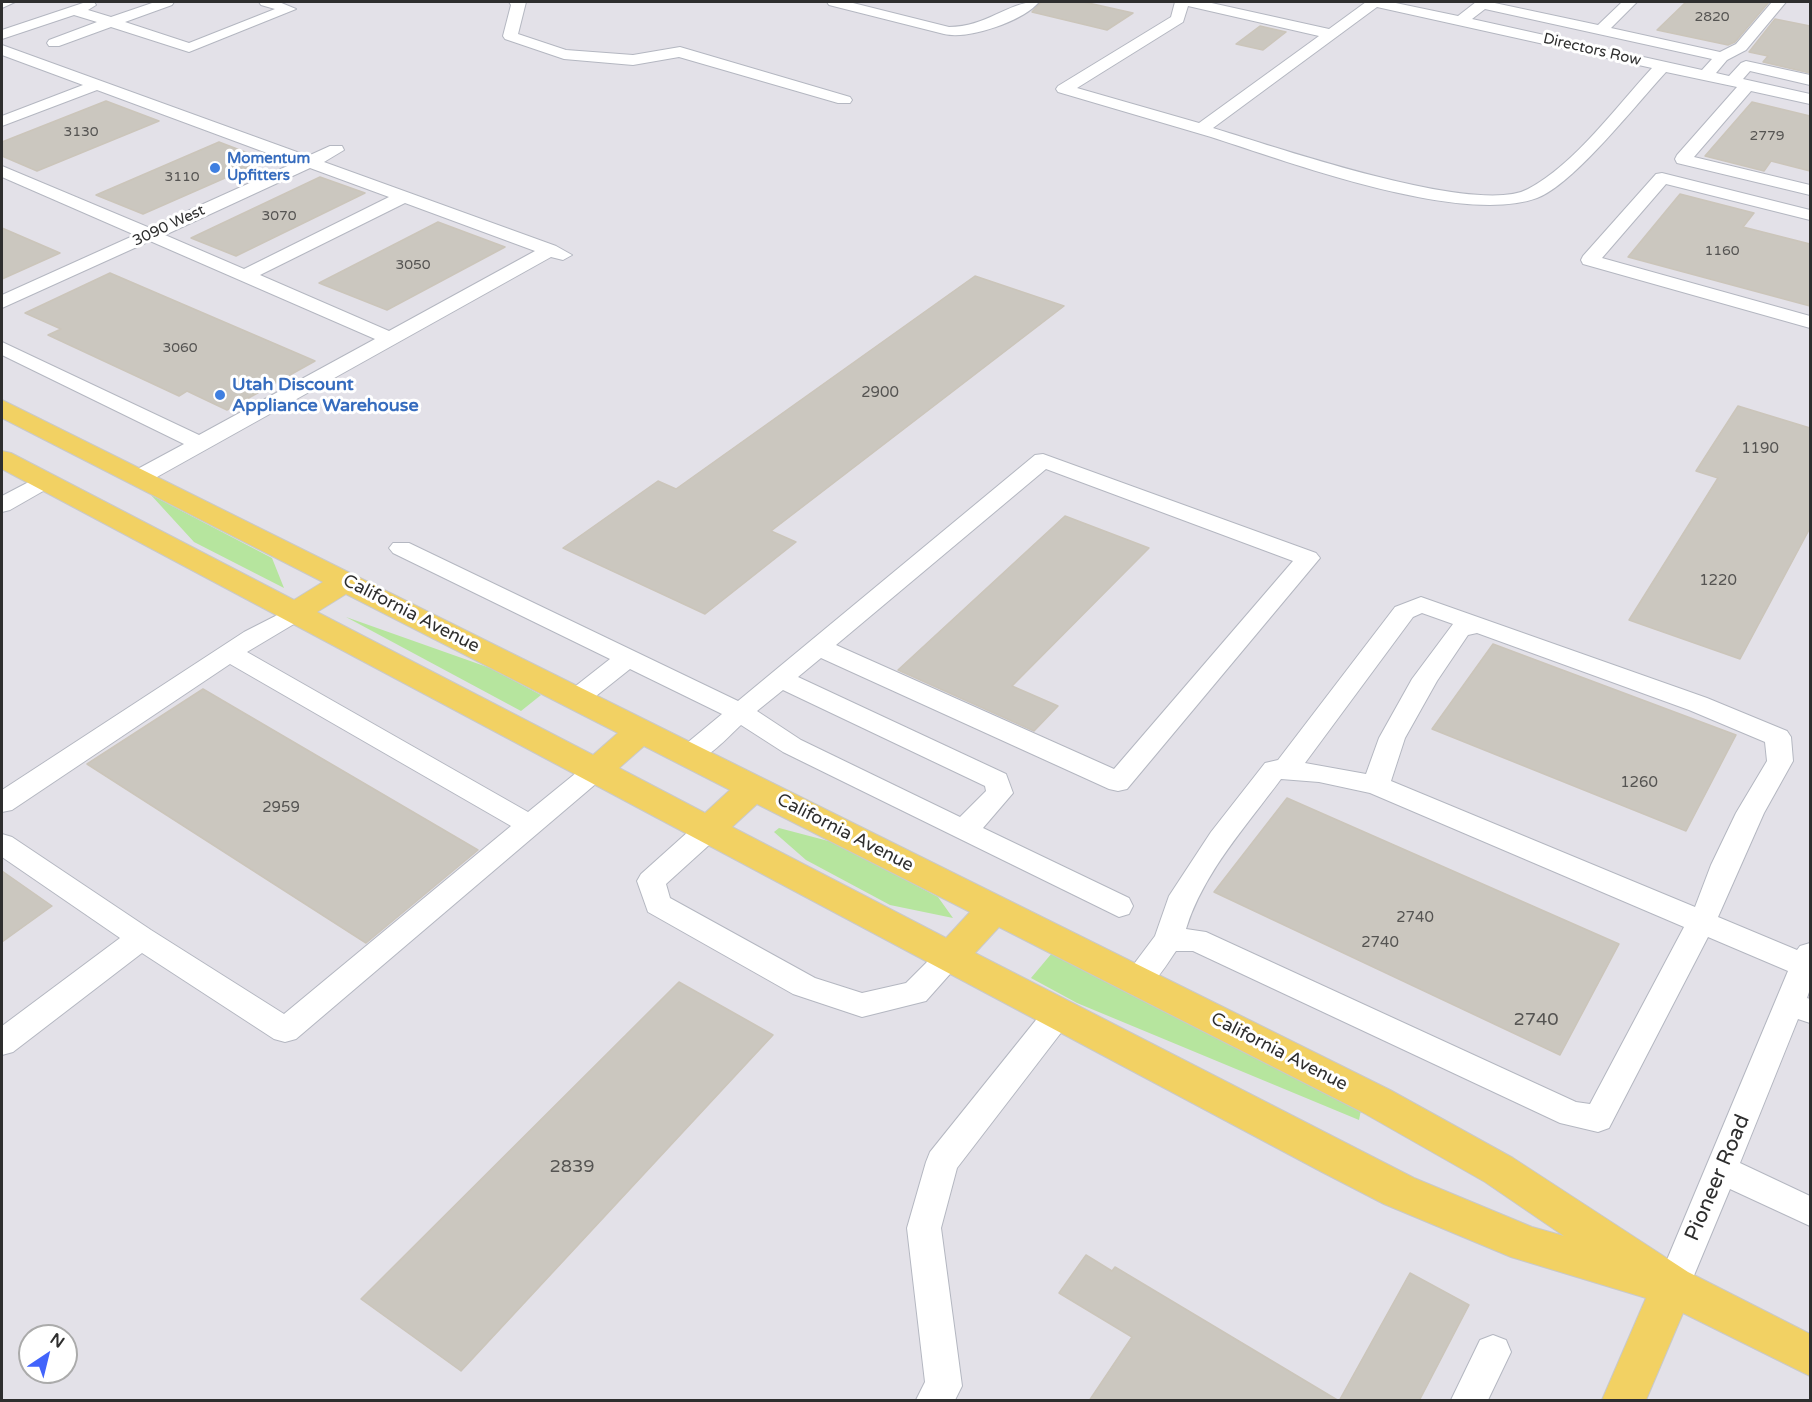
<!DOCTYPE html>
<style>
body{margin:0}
#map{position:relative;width:1812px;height:1402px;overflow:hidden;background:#efe9e1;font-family:"Varela Round",sans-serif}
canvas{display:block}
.frame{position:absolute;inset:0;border:3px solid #2e2e2e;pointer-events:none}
.north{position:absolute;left:18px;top:1324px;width:60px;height:60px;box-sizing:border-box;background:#fff;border:2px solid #ababab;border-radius:50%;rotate:35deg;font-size:16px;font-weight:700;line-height:24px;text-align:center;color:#2e2e2e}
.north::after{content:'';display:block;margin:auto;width:21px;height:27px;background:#4264fb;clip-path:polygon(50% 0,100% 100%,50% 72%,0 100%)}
</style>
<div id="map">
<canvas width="1812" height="1402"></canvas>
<div class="frame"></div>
<div class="north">N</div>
</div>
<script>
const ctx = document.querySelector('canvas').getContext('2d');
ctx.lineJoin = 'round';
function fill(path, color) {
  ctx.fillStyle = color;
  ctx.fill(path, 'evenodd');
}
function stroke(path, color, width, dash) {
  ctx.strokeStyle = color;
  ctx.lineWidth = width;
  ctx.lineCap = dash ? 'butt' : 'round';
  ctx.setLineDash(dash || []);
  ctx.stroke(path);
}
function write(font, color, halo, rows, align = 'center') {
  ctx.font = font + ' "Varela Round",sans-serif';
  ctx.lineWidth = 6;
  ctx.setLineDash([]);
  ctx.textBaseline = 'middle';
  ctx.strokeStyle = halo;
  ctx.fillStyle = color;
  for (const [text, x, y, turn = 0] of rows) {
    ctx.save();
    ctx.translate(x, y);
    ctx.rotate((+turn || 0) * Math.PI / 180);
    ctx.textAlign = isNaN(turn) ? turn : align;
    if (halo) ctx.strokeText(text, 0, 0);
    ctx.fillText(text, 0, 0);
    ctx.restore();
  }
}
const industrial = new Path2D(`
 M2 2H1810V1400H2ZM30 1336H66V1372H30Z`);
const green = new Path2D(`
 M151 495 272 558 284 588 194 542Z
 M346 617 490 668 541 695 521 711Z
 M779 828 836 843 938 897 953 918 890 905 806 860 774 832Z
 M1052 953 1361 1110 1359 1120 1077 1003 1031 978Z`);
const building = new Path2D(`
 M1041 2H1084L1133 13 1107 30 1032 12Z
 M1686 2H1769L1735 42 1728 45 1657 30Z
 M1775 19 1810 26V73L1763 62 1768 56 1749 52Z
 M1260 26 1286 32 1263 50 1236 44Z
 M106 101 159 121 37 171 2 156V142Z
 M1752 102 1810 116V171L1771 161 1764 171 1705 156Z
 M219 142 266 160 143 214 96 195Z
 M320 177 365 193 236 256 191 238Z
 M1680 194 1754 213 1743 227 1810 244V306L1628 257Z
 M438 222 505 247 387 310 319 283Z
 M2 228 60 253 2 279Z
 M110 273 315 361 227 410 187 391 179 396 48 335 61 329 25 313Z
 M975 276 1064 306 771 531 796 542 705 614 563 548 658 481 676 489Z
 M1738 406 1810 428V528L1740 659 1629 620 1718 478 1696 471Z
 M1065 516 1149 548 1012 686 1058 706 1034 731 898 670Z
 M1493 644 1736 735 1686 831 1432 729Z
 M203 689 478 850 366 943 87 764Z
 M1287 798 1619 944 1560 1055 1214 892Z
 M2 871 52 906 2 942Z
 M679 982 773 1035 461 1371 361 1299Z
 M1086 1255 1112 1271 1115 1267 1339 1401H1089L1132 1337 1059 1293Z
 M1410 1273 1469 1305 1419 1401H1339Z`);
const minor = new Path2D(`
 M2 2H15L2 8Z
 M86 2H94L96 5 88 10 111 17 155 2H174L172 5 125 22 189 43 275 9 261 5 259 2H279L296 9 189 52 111 27 59 46H49L47 43 49 40 97 22 74 15 2 39V30Z
 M509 2H526L518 34 566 50 633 55 680 47 850 97 852 100 850 103H838L679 57 633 65 564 59 505 39 503 36 511 5Z
 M827 2H849L949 27C987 27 1010 0 1039 2 1023 21 969 40 944 34L829 5Z
 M1175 2H1207L1329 29 1366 2H1391L1458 16 1476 2H1490L1598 25 1622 2H1637L1611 28 1720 52 1736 44 1772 2H1786L1746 50 1727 60 1716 73 1729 76 1741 63 1746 61 1810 75V85L1750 71 1743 79 1810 94V104L1751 91 1694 157 1810 185V195L1677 163 1675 159 1677 155 1737 87 1666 72C1638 102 1573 185 1537 198 1461 226 1289 162 1211 137 1160 122 1109 107 1058 92L1056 89 1058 86 1171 17ZM1188 6 1319 36 1199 123 1077 88 1183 22ZM1377 7 1652 68C1616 107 1575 164 1528 189 1477 217 1273 146 1213 128ZM1485 9 1712 59 1702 70 1472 19Z
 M2 45 308 156 330 146H342L344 150 324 162 556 246 572 255 563 260 551 257 148 482H132L129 477 132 472 184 444 2 355V342L199 435 375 339 150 241 2 308V295L135 235 2 177V166L150 228 294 163 97 90 2 126V116L83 85 2 55ZM310 168 389 197 244 269 165 235ZM405 203 535 251 389 331 260 275Z
 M1662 173 1810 210V220L1666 184 1602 258 1810 316V328L1583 264 1581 260 1583 256 1656 174Z
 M1043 454 1316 553 1320 558 1127 789 1118 791 1109 789 821 658 798 677 1006 774 1013 793 983 828 1129 898 1133 906 1129 914 1119 917 783 752 741 725C725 739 704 767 681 760L677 754 681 748 722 714 630 669 586 704 577 706 568 704 564 698 568 692 610 659 393 553 389 548 393 543H409L738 701 1035 455ZM1046 469 1293 561 1114 769 836 645ZM783 690 985 786 986 791 960 817 801 740 757 711Z
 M44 474 52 476 55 481 52 486 10 510 2 512V496Z
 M1421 597 1707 698 1787 731 1791 737 1793 761 1764 813 1718 917 1797 950 1800 946 1810 943V989L1807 998 1810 999V1023L1798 1019 1740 1163 1810 1196V1226L1730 1189 1685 1297 1673 1302 1661 1297 1656 1286 1788 971 1708 937 1609 1128 1598 1132 1560 1123 1193 951H1176C1163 969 1151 996 1126 988L1122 980 1155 936 1169 896 1211 832 1265 763 1278 760 1395 607ZM1422 613 1453 624 1412 679 1379 738 1366 774 1305 763 1413 617ZM1477 633 1689 710 1765 742 1767 761 1736 813 1711 865 1695 907 1391 781 1405 738 1437 681 1468 635ZM1281 779 1319 782 1370 793 1684 927 1590 1104 1576 1102 1206 932 1186 929C1203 873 1247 825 1281 779Z
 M295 606 304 608 307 613 304 618 247 652 528 812 587 764 596 761 605 764 609 770 605 776 296 1039 285 1042 274 1039 142 953 13 1052 2 1055V1026L120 938 2 857V834L12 837 151 930 284 1014 511 826 230 664 12 810 2 812V790L244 632Z
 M709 819 719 822 723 829 719 836 666 884 670 898 815 978 862 993 906 983 941 948 951 945 961 948 966 956 926 1001 862 1017 793 994 648 912 637 881 641 874 699 822Z
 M1059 1001 1070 1005 1074 1013 1070 1021 957 1168 941 1228 962 1386 955 1400H916L925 1382 907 1228 926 1162 930 1152 1048 1005Z
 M1493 1335 1506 1340 1511 1352 1488 1400H1451L1480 1340Z`);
const major = new Path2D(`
 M2 400 1390 1090 1513 1158 1688 1272 1810 1334V1376L1683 1313 1646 1400H1602L1646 1298 1511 1257 1384 1204 1322 1172 2 469V451L11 453 294 600 323 582 2 418ZM346 594 618 733 593 755 317 612ZM644 746 730 790 705 813 619 768ZM757 804 970 912 946 938 732 827ZM999 927 1362 1112 1485 1182 1564 1236 1532 1227 1414 1178 975 953Z`);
const markers = [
 [215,168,6,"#3f7fe0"],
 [220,395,6,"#3f7fe0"]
];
const farNumbernames = [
 ["2820",1712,17],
 ["3130",81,132],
 ["2779",1767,136],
 ["3110",182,177],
 ["3070",279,216],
 ["1160",1722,251],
 ["3050",413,265],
 ["3060",180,348]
];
const farStreetnames = [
 ["Directors Row",1592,50,13],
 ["3090 West",169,226,-25]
];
const farShopnames = [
 ["Momentum",227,159],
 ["Upfitters",227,176]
];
const numberNames = [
 ["2900",880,393],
 ["1190",1760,449],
 ["1220",1718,581],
 ["1260",1639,783],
 ["2959",281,808],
 ["2740",1415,918],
 ["2740",1380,943]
];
const shopNames = [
 ["Utah Discount",232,385],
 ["Appliance Warehouse",232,406]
];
const streetNames = [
 ["California Avenue",411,614,27],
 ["California Avenue",845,833,27],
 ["California Avenue",1279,1052,27]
];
const nearNumbernames = [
 ["2740",1536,1020],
 ["2839",572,1167]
];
const nearStreetnames = [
 ["Pioneer Road",1718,1178,-67]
];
fill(industrial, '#e3e1e8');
fill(green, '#b6e59e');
fill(building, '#cbc7bf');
stroke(building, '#cbc5ba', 1.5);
stroke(minor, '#b4b7c1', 2);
stroke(major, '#c9c9c9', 2);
fill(minor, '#fff');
fill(major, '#f2d163');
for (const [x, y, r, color] of markers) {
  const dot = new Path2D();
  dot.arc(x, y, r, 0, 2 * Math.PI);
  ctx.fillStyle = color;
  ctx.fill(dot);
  stroke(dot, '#fff', 2);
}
write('14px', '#555452', null, farNumbernames);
write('15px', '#2e2e2e', '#fff', farStreetnames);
write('bold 15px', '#366cbe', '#fff', farShopnames, 'left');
write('15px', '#555452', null, numberNames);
write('bold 18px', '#366cbe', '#fff', shopNames, 'left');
write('18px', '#2e2e2e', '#fff', streetNames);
write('18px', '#555452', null, nearNumbernames);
write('21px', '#2e2e2e', '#fff', nearStreetnames);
</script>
